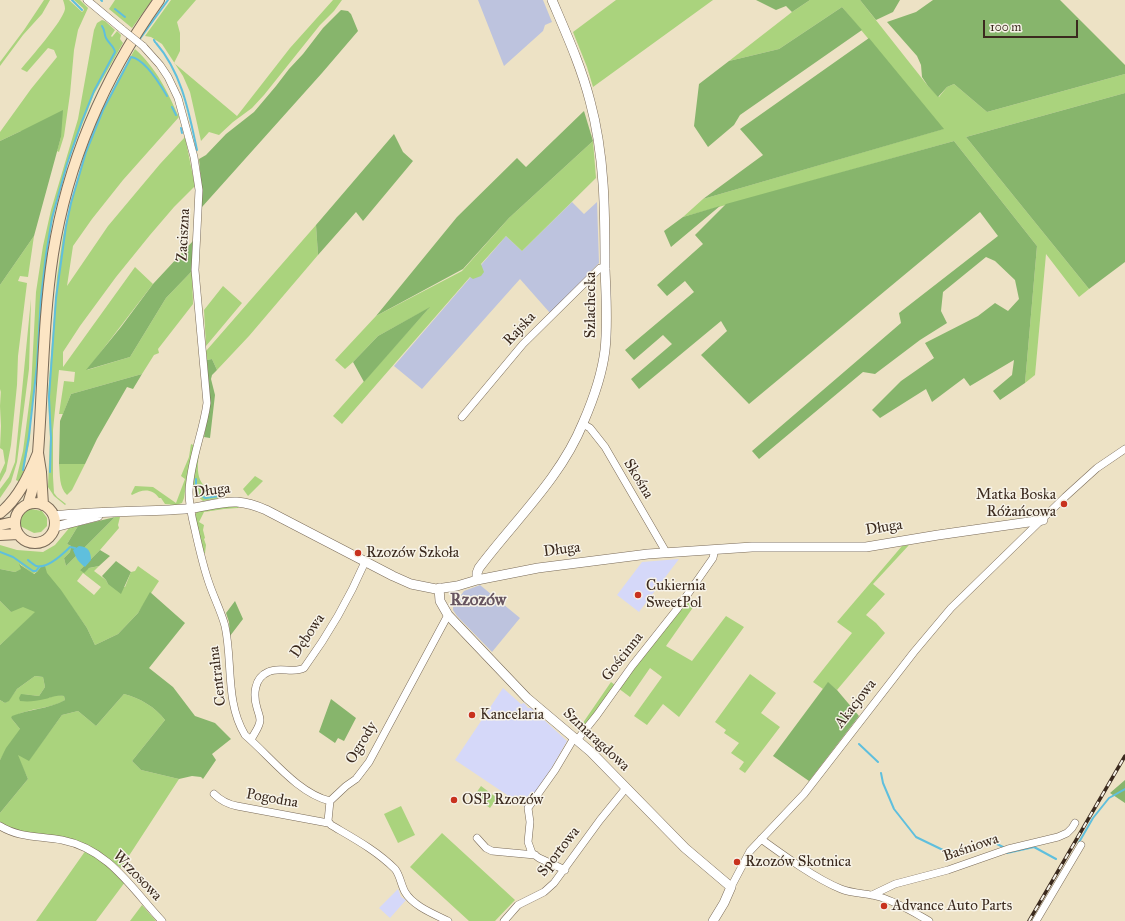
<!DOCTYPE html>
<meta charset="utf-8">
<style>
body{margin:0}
#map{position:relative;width:1125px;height:921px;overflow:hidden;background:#ede2c5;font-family:"IM FELL Great Primer",serif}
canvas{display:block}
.scale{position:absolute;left:983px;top:20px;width:95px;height:18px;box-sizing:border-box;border:2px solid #3b2a1e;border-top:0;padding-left:5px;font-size:12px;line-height:14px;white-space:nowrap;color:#3b2a1e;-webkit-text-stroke:3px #f7f3e8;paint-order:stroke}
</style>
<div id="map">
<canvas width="1125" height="921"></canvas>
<div class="scale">100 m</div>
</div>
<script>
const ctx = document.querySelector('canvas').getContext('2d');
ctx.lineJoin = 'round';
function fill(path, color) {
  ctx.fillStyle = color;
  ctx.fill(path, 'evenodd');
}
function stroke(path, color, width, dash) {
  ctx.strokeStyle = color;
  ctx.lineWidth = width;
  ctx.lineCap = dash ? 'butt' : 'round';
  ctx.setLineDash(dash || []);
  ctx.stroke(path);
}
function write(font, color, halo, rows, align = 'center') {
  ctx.font = font + ' "IM FELL Great Primer",serif';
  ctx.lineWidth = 3;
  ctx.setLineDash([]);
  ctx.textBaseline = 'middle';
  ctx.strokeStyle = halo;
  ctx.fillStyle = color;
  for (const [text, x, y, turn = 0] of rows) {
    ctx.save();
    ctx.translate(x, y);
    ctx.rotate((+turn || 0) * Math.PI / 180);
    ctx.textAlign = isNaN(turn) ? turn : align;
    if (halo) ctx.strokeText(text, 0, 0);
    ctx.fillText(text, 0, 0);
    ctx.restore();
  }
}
const built = new Path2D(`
 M679 559 639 612 617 595 642 562Z
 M503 688 521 704 524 703 528 708H531L567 741 551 769 525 807 455 760Z
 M398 889 401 897 406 900 390 918 379 908Z`);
const industrial = new Path2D(`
 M478 0H543L552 22 545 25 543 31 504 66Z
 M572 202 584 214 597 202 599 263 550 313 520 279 422 389 394 366 506 236 522 251Z
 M480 585 520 618 492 652 457 616 453 610V607L456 602 464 591Z`);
const green = new Path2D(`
 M44 0H50L42 14 23 35 0 66V62L24 30Z
 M63 0H69L82 12 84 10 83 8 74 0H80L88 8 78 30 74 50 70 94 64 136 59 152 57 151 61 137 21 131 0 141V132L31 89 57 57 54 50 48 48 27 72 21 69C30 58 63 21 65 9 65 6 64 3 63 0Z
 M115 0H152L132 28 109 9Z
 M171 0H196L177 22 180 33V51L174 63 237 116 290 48 333 0H342L334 11 320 25 264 95 252 108 233 122 219 135 209 132 201 141 190 92 183 76 162 44 151 37 145 36Z
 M616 0H713L593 87 587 67 573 32Z
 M810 0H860L928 86 939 97 947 87 954 84 987 112 1125 74V93L966 137 1089 289 1079 297 1046 254 1035 375 1025 383 1037 246 954 141 683 217 703 199 943 129 842 7 779 49 729 61 792 12Z
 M102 20 105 21 115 30 111 36 112 37 117 31 121 35 120 39 123 43 94 94 68 161 56 205 48 242 41 308 38 365 31 413 30 439 24 469 20 482 16 480 23 451 31 389 36 292 43 246 51 210 78 119 94 30 97 23Z
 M135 49C157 69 167 91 179 117L123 180 92 219 73 246 67 286 108 226 160 164 185 137 195 186 174 207 150 235 116 277 80 326 63 352V367L135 267 153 284 87 370 130 357 166 298 192 271 193 304 158 349 159 353 154 355 142 374 71 394 63 414H59L64 381 74 382 75 372 59 370 53 430V477L54 493 57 497 66 504 65 505 54 496 48 487 50 437 48 395 57 277 63 236 71 201 85 153 97 121 117 81Z
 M593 141 596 178 522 251 506 236 481 264 484 272 481 276 473 279 470 277 342 424 333 416 429 308 378 336 353 362 345 369 335 360 376 316 462 271 509 218Z
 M316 225 318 255 249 336 217 370 212 359 207 360 206 351Z
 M34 236 28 277 20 276 18 281 27 283 18 356 17 385 11 445 6 471 0 482V474L5 463 3 450 0 448 1 426 0 406 1 389 0 392V285Z
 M223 286 242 303 206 346 204 310Z
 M31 299 29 369 17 462 11 482 0 498V489L9 477 15 462Z
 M191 444 195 446 187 485H186L184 498 182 503 176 505 165 504 161 498H159C152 488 142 489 132 495L131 494 135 486 153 487 176 503 185 479 181 476 189 457Z
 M199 448H200C195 476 197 489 226 497L203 501 195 494 194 486H192Z
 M59 464H85L72 490 67 495C59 488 60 474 59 464Z
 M255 476 263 481 248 496 243 489Z
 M222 506H240L238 508 224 509 204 512 199 522 204 525 203 530 205 538 204 539 206 545 205 553H204L194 516 197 512Z
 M31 509 42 511 47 518V526L41 532 34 533 20 526C18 517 24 512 31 509Z
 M115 517H120L118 525 119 528 100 550 80 570 99 566 94 571 106 580 108 584 125 587 131 572 135 571 138 566 159 581 138 613 118 634 95 645 87 628 60 590 0 645V601L11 612 38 571 33 574 20 564 22 569 15 572 0 569V545L17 550 43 552 55 545 70 527 78 526 67 544 71 546 70 552 64 558 66 566ZM83 573 101 587 94 595 77 581Z
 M909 545 873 584 885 594 866 615 876 623 885 633 837 690 828 683 823 689 813 682 852 633 837 622 902 546Z
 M686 600 694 606 666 646 692 661 726 616 744 627 679 717 663 704 647 725 634 716 662 677 650 668 630 697 618 688Z
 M750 674 776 693 761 713 780 727 745 773 739 769 744 762 731 753 739 743 724 733 726 730 715 722Z
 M35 676 43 677 45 687 39 696 21 694 48 698 56 695 64 696 65 700C48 710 29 707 11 718L20 729 29 760 62 715 78 711 96 726 124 694C140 698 155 707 165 720L132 761 141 770 179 779 121 868 99 852 22 832 0 824V813L28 779 11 742 0 760V700L5 703 9 700 17 689Z
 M611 682 615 685 595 714 580 732 578 730Z
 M481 786 497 798 490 808 474 796Z
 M401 806 415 835 398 843 384 814Z
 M442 833 515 900 495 921H469L410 867Z
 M86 850 96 856 125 882 96 921H36Z
 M142 905 156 921H130Z`);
const forest = new Path2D(`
 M756 0H810L792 12 786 6 776 10Z
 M860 0H900L893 12 876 20Z
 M933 0H1060L1125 65V74L987 112 954 84 947 87 938 97 928 86 922 77 921 65 917 56 887 22 916 12Z
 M842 7 862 30 740 115 734 125 708 147 694 126 699 84 729 61 779 49Z
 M341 10 348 11 351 14 358 31 322 73 202 207V191L199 159 206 155 226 134 254 112 276 86 289 69 303 54 323 28Z
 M869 38 944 129 703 199 763 155 740 129Z
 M1125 93V262L1089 289 966 137Z
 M63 110 61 137 34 236 0 285V141L21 131Z
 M584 111 593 141 509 218 463 269 376 316 457 217 517 158 526 167Z
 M394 134 403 152 413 161 363 221 356 212 318 255 316 225Z
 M954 141 1037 246 1025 383 1000 400 993 391 1012 375 1014 360 970 386 964 378 932 402 926 389 880 418 872 410 901 381 934 358 925 343 978 316 995 303 1008 311 1019 299 1015 280 995 261 986 257 943 292 941 311 947 323 920 340 875 374 863 372 759 459 752 451 901 323 899 313 998 236 980 212 749 404 701 355 727 331 721 321 639 389 631 379 672 344 663 335 634 360 625 350 694 292 685 281 667 296 657 285 703 244 695 235 726 204Z
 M720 206 671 247 664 231 683 217Z
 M193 241 192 271 166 298 130 357 86 370 121 327 153 284Z
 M430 307 364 382 353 362 378 336Z
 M212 359 217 370 212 375 211 379 215 395 210 438 204 437 209 407 207 360Z
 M142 374 133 389 127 387 97 439 85 464H59L60 421 71 394Z
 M115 517 66 566 64 558 70 552 71 546 67 544 78 526Z
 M100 550 110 556 99 566 89 568 84 573 80 570Z
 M116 561 131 572 121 594 108 584 106 580 102 576Z
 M19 564 34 574 38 571 41 567 45 566 47 573 61 590 87 628 95 645 118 634 138 613 150 592 185 623 149 668 173 687 195 716 215 723 231 739 212 754 216 760 203 779 201 777 192 776 179 779 141 770 132 761 165 720C155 707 140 698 124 694L96 726 78 711 62 715 29 761 18 755 28 779 0 813V760L6 748 20 729 11 718 12 716C29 709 49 709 65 700L64 696C56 695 53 697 45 699 36 701 29 702 20 701L19 698 21 694 39 696 45 687 43 677 35 676 17 689 9 701 5 703 0 700V645L35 612 23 607 11 612 0 601V569L15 572 21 569Z
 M235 601 243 619 230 636 229 622 226 613Z
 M828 682 837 690 859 716 809 781 773 756Z
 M331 699 356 718 344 741 338 738 335 743 319 732Z
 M1125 780V803L1110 793Z`);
const water = new Path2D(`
 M79 546C88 547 91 551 91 560L85 567C78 562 76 558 73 550Z`);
const stream = new Path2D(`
 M72 0 82 10
 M101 0 102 1
 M115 9 125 17
 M154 40 155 42
 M156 43C182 73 189 113 197 150
 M134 47 168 0
 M172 107 176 115
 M181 128 182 133
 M23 470 29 436 37 365 41 297 46 255 52 218 67 164 82 121 94 91 115 52C114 46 109 44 106 38 104 34 105 30 102 26
 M50 472 51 438 49 397 56 298 66 226 71 203 86 152 103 110 131 57C145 59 160 84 167 96
 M196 479V489L198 493
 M201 495 205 498 219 496
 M0 552 13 557 33 571H36L40 566
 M28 560C30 562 33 564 36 566 47 569 63 554 70 547L75 548
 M859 744 878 762
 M881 773 883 783 894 809 916 837 945 851H958L984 842
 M991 841 1003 847
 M1078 844 1093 818 1109 798 1125 789
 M1007 853 1034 847 1056 859`);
const minor = new Path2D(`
 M87 0 123 30
 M143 46 160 65 168 77 178 98 194 157 199 190 195 270 207 403C203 433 190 461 189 492 189 505 192 518 195 530 199 548 203 566 209 583 214 598 221 611 225 626 233 662 225 702 245 735 270 756 297 793 330 801
 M462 417 523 344 600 268H605
 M583 424 590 428 605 447 666 552
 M251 740C254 733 260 727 260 720 260 716 258 712 257 708 253 695 254 678 268 672 280 666 293 674 304 668 328 635 349 599 365 562
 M577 740 597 715 632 666 678 608 713 558 715 549
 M214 794C221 801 227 804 237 806L328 823
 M0 826C19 838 41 836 62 840 109 849 132 889 162 921
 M477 838 486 848 492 851 535 855
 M761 839C783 855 816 879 841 889 854 894 867 893 880 897 897 902 913 912 929 921
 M565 870 539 858 532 853 528 842 530 822 528 808 555 770 574 738
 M731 887 750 851 804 794 914 652 951 608 1065 497 1097 468 1125 449
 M872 895 895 884 948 870 1008 849 1058 837 1067 833 1072 828 1075 823
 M448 921C434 914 413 906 405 892 401 885 400 875 395 869 376 850 353 838 331 825L328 821 330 801 346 786 356 779 369 762 448 615
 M504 921 518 905 544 892 554 883 600 820 626 788
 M1036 921 1081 845`);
const tertiary = new Path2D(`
 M54 516C97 511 141 512 185 509 202 508 219 501 237 502 247 503 257 506 266 510L393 576 411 584 436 589 457 586 477 580 538 568 648 554 752 547H866L938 535 1043 520
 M55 527 98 516
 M477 580V573L479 568C515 520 560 479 583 423 593 400 602 375 605 350 608 323 606 296 605 269 605 213 605 156 590 101 581 66 566 33 552 0
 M439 588 440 601 448 615 527 698 591 752 685 848 731 887 724 903 713 921`);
const secondary = new Path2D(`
 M15 523a20 20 0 1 1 40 0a20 20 0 1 1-40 0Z
 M28 504 32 491 33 468
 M43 505 41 472 38 453C43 387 43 319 53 254 68 160 104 77 159 0
 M0 513C19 498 29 475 38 453
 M0 525 14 522
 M0 535 18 534`);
const rail = new Path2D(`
 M1029 921 1125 756`);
const minorBridge = new Path2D(`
 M123 30 143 46`);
const markers = [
 [1064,504,4,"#c8321e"],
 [358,553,4,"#c8321e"],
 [638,595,4,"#c8321e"],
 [472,715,4,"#c8321e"],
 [454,800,4,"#c8321e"],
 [737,862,4,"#c8321e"],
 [884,906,4,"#c8321e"]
];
const streetNames = [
 ["Zaciszna",184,235,-87],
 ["Szlachecka",591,305,-90],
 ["Rajska",520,329,-47],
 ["Skośna",638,479,59],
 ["Długa",212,491,-7],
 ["Długa",884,528,-9],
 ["Długa",562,550,-7],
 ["Dębowa",308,636,-56],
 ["Gościnna",623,657,-52],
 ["Centralna",218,676,-97],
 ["Akacjowa",856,704,-52],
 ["Szmaragdowa",596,740,43],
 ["Ogrody",362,743,-59],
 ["Pogodna",272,799,10],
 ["Baśniowa",971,848,-19],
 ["Sportowa",559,852,-52],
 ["Wrzosowa",137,876,46]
];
const poiNames = [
 ["Matka Boska",1056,495,"right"],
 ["Różańcowa",1056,512,"right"],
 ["Rzozów Szkoła",366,553],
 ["Cukiernia",646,586],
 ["SweetPol",646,603],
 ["Kancelaria",480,715],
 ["OSP Rzozów",462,800],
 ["Rzozów Skotnica",745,862],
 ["Advance Auto Parts",892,906]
];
const quarterNames = [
 ["Rzozów",478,601]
];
fill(built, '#d5d8f9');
fill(industrial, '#bdc3de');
fill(green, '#aad37d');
fill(forest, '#87b56c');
fill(water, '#5fbfdd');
stroke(stream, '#5fbfdd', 2);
stroke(minor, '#796a58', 8);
stroke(tertiary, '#796a58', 10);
stroke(secondary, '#796a58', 12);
stroke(minor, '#fff', 7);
stroke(tertiary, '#fff', 9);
stroke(secondary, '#fce5c4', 10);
stroke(rail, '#3b2a1e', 3.5);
stroke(rail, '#f7f3e8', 2, [6]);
stroke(minorBridge, '#796a58', 8, []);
stroke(minorBridge, '#fff', 7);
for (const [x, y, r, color] of markers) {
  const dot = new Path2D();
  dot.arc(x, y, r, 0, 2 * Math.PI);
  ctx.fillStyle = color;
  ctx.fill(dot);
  stroke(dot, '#f7f3e8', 1.5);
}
write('15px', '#3b2a1e', '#f7f3e8', streetNames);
write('15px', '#3b2a1e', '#f7f3e8', poiNames, 'left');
write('bold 17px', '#66545f', '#f7f3e8', quarterNames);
</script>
